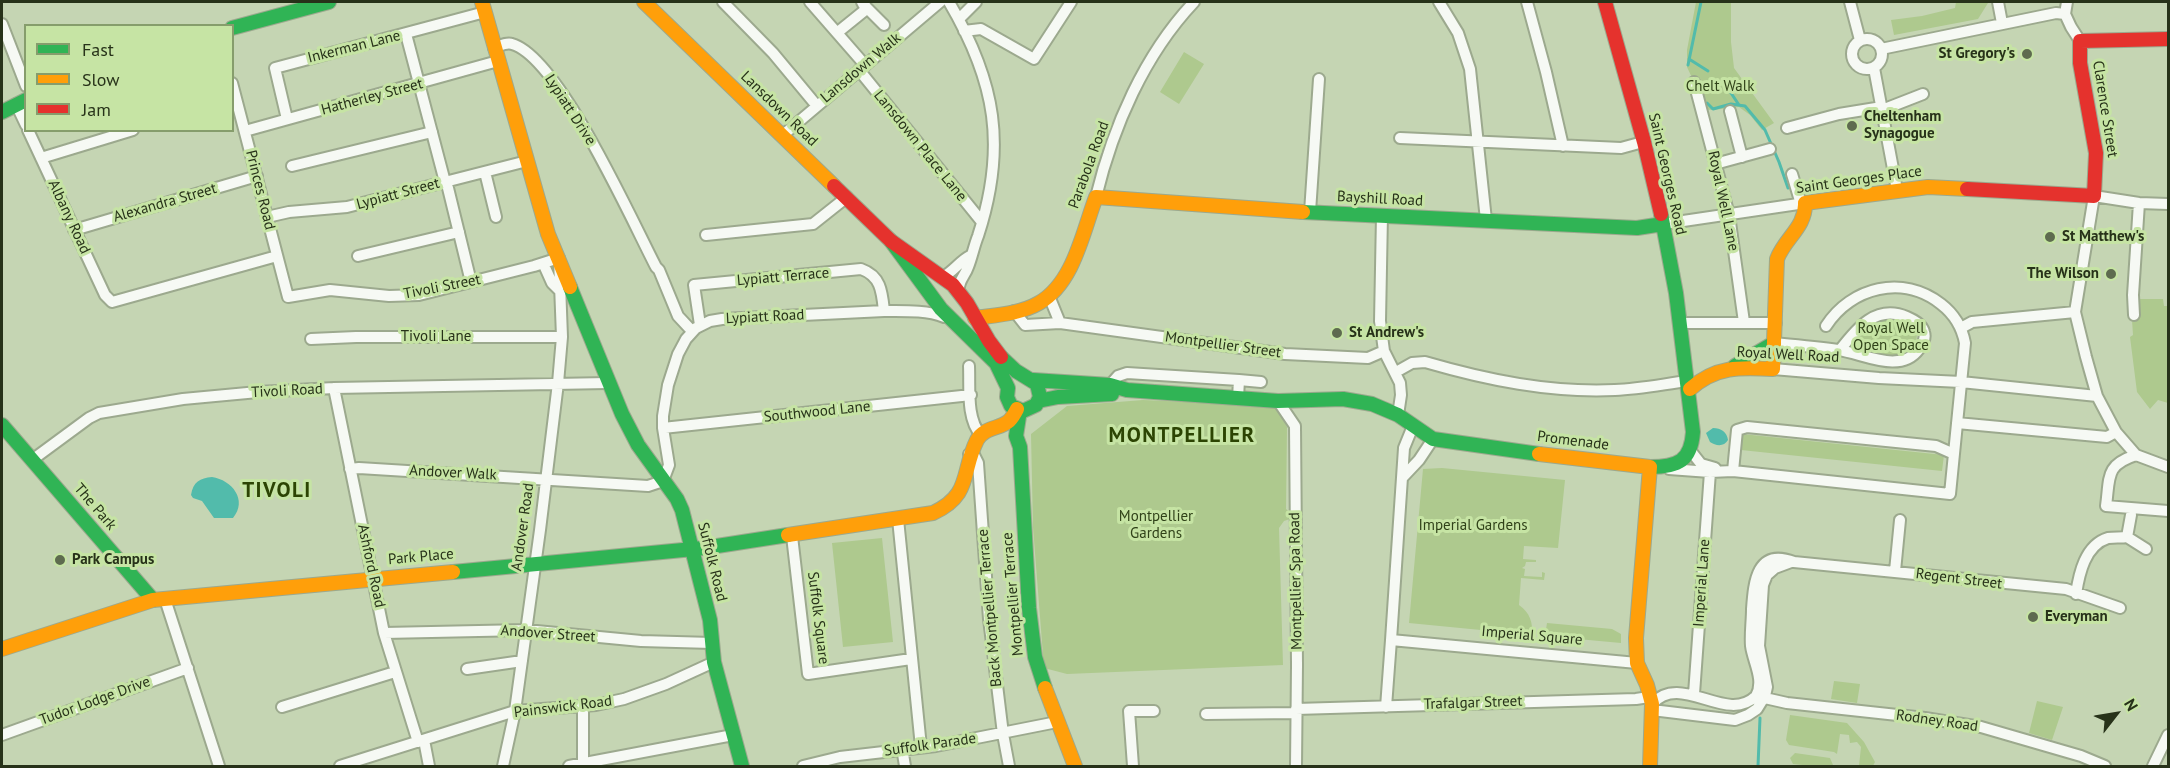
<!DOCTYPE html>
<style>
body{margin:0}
#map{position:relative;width:2170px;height:768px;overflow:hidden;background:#c5d5b3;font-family:"PT Sans",sans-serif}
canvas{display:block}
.frame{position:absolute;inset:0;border:3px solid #273219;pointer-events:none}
.legend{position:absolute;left:24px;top:24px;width:210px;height:108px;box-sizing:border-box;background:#c6e4a4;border:2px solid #869d6c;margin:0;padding:8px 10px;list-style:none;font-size:18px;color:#273219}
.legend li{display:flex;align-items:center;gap:12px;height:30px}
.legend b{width:30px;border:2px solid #869d6c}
.north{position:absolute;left:2086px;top:684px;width:60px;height:60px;-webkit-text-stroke:4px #c6e4a4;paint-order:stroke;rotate:59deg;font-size:16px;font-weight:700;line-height:24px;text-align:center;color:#273219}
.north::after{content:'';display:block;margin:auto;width:21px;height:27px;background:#273219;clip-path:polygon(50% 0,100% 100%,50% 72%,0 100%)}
</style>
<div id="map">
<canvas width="2170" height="768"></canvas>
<div class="frame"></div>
<ul class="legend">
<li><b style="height:8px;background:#30b455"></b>Fast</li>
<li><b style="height:8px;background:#ff9f0a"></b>Slow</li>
<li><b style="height:8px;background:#e5322d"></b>Jam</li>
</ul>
<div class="north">N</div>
</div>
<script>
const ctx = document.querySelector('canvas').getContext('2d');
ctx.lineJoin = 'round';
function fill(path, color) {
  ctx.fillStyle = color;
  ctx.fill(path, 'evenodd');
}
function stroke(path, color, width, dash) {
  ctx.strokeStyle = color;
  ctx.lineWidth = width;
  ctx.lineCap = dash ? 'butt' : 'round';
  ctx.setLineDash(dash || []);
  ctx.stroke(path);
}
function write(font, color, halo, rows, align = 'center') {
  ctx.font = font + ' "PT Sans",sans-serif';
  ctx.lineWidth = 6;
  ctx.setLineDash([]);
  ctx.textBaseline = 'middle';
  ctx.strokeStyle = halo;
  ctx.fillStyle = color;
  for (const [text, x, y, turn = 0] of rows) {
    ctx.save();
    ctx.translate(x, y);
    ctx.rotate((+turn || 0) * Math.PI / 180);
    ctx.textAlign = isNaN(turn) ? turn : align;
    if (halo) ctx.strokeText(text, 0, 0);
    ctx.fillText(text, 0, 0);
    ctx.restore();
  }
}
const green = new Path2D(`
 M1696 2H1731V42L1734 68 1774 123 1762 130 1750 115 1739 107 1713 110 1701 109 1694 82 1687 67V50Z
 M1956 2H1987L1988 3 1978 19 1894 35 1891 20 1922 16 1955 8Z
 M1184 52 1204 64 1179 104 1160 92Z
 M2135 299H2163L2164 306H2168V403L2158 400 2150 409 2137 392 2130 337 2133 335 2132 320Z
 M1893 319 1910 324 1917 333 1916 346 1907 356C1900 356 1892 358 1886 358 1873 357 1863 349 1851 348 1867 331 1865 319 1893 319Z
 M1143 400 1257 405 1269 404 1281 413 1287 427 1286 509 1292 514 1290 519 1284 521 1279 528 1283 665 1067 674 1044 668 1033 527 1031 434 1067 406Z
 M1742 434 1944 455 1942 471 1741 450Z
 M1442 468 1565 480 1558 548 1524 546 1523 559 1536 560V562H1526L1525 566 1522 568 1525 569 1524 576 1542 577V572L1545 573 1544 580 1521 578 1519 605C1530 613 1533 622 1532 635L1409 623 1423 469Z
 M882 538 893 642 843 647 832 543Z
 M1547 623 1612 629 1621 634V643L1545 636Z
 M1834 681 1860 684 1857 703 1831 699Z
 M2037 701 2063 707 2052 740 2029 733Z
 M1790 715 1847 723 1864 742 1875 762 1873 766H1859L1861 747 1857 742 1850 743 1849 735 1840 734 1837 754 1834 752 1789 745 1786 740Z
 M1795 753 1830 758 1833 765 1812 766 1793 764 1790 758Z`);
const water = new Path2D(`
 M1713 428C1721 428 1727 432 1728 440 1724 447 1716 446 1710 442L1706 433Z
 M212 477C232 480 248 500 233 518H214L202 501 193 498 191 495C193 482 200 478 212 477Z`);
const stream = new Path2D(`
 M1689 59 1708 71
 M1688 65 1701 2
 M1727 87 1739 105
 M1707 103 1713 109 1731 104 1745 106 1765 130 1779 162 1788 188
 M1758 766 1760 718`);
const street = new Path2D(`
 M723 2 773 53 817 106
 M810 2 865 65
 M949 2C996 82 1007 147 978 236 974 246 972 257 968 267 965 276 957 282 959 292
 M1439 2 1458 33 1470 69 1486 220
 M1527 2 1546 72 1563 146
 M1850 2 1860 40
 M1998 2 2002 23
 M863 4 884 25
 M2065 14 2067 2
 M959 19 976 2
 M2 24 26 86
 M964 31 981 29 1034 59 1071 2
 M838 32 864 11 865 5 862 2
 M406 34 445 182 448 188 471 282
 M1852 54a15 15 0 1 1 30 0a15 15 0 1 1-30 0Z
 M494 48C500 46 506 42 512 44 559 57 632 221 656 267L659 270 678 316 692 331
 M1881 49 2056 13 2065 14 2071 27 2080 41
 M1874 68 1897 190
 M859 70 982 222
 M1694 82 1729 215 1744 322
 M232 83 288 297 330 290 389 296 419 295 534 266 559 258 562 337 558 383 540 530 515 711 503 766
 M16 104 26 125
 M1882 110 1923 94
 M1730 111 1742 157
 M287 119 275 68 485 12
 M1787 128 1839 114 1882 107
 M28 130 105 295 112 302 277 256
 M245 131 498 61
 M783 135 940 2
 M1400 138 1621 148 1643 142
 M41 158 133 130
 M1715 164 1770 149
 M292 166 432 132
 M485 172 496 217
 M1792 174 1801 204
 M1096 197C1113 127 1144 55 1194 2
 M2168 204 2139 203 2094 196 2075 312 2086 357 2097 396 2116 432 2136 455 2168 467
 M1310 212 1319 79
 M1382 215 1380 321 1384 351 1400 383 1401 395 1398 415
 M267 217 289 212 347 207 527 161
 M1663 224 1805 203
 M74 230 257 176
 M706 235 813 224 847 197
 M358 256 459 232
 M543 263 552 283 559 290
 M943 277C954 271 960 261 970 256
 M1049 296 1060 323
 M1014 311 1025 325 1060 323 1285 354 1368 358 1384 351
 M2134 315 2133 295 2139 203
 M1680 323H1776
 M700 325 694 285 861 269C881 276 882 292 884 311
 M1961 328 1972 322 2075 312
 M311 339 356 337H562
 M1774 343C1795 345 1817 347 1838 350 1863 353 1900 375 1919 349 1923 344 1926 338 1924 332 1922 324 1914 320 1907 317 1876 304 1857 328 1840 350
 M969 366C970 387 966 419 981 435
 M1773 369 1879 378 1961 382 2097 396
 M1396 372 1412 363 1425 362C1487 380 1550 393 1615 390 1640 389 1664 384 1688 381
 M1239 380 1261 382
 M1110 385 1118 376 1127 373 1239 380 1238 398
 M334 388 384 633 418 742
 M1278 401 1295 426 1297 665 1296 766
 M1957 423 2107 437 2116 432
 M1413 426 1404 448 1391 640 1637 663
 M663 428 971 395
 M1690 450 1701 464 1715 468
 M969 454 974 455 978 463 989 619 1003 734 1009 766
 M2136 455C2105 465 2110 477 2106 506L2168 511
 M32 460 89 418 99 413 183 399 258 392 334 388 608 383
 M350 469 359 468 648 486 663 481 669 465 663 428V416L668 385 678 354 686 339 696 328 710 321 722 319 884 311C904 311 927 310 944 317
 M1669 469 1710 472 1733 471 1950 494 1965 343C1962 327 1954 314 1941 304 1903 274 1851 287 1826 326
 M1733 471 1737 430 1747 427 1936 446 1954 454
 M1402 478 1419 460 1433 439
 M898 519 921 747
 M792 536 808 674 911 659
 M2127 537 2146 549
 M1895 571 1900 520
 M2076 594C2079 574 2085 545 2108 538 2114 537 2121 538 2127 537L2131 515
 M165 599 219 766
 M384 633 526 630 641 641 712 643
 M467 669 522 661
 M1694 694 1710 472
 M1756 696C1765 680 1753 662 1751 646 1750 634 1752 621 1752 609 1754 581 1757 548 1794 562L2066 589 2120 608
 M1652 704C1681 671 1726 725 1756 696L1787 703 1925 718 1981 727 2081 756 2105 766
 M583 706V766
 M282 707 395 672
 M1386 707 1391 640
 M1296 709 1636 699 1649 697
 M1652 710 1735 720 1748 715 1757 709 1765 696 1767 687 1759 646 1763 585 1767 575 1775 568 1791 562
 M1206 714 1296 713
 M2 735 188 668
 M424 740 429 766
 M902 748 905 766
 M340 766 515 711 596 705 624 699 666 684 714 662
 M569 766 733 735
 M803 766 840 757 936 746 1057 722
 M1133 766 1129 711H1154
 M2153 766 2168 735`);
const fast = new Path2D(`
 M232 28 329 2
 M2 112 26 100
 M1303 212 1637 228 1663 224
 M891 241 941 309 996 363 1008 388 1007 397 1011 406 1023 411 1036 405 1040 397 1037 384 1016 371 1001 357
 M570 287 622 414 638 445 677 499 682 510 710 620 714 662 742 766
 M1735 366 1774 343
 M1033 380 1110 385 1127 390 1278 401 1343 399 1372 404 1398 415 1433 439 1539 454
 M1038 401 1058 397 1112 394
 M1020 410 1016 436 1020 447 1029 608 1035 657 1045 688
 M2 425 153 600
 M1650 467C1678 467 1691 461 1693 432L1676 293 1661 214
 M453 572 704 548 788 535`);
const slow = new Path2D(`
 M482 2 548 234 570 287
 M644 2 834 186
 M975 318C996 315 1020 314 1039 303 1074 283 1083 231 1096 197L1303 212
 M1690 389C1716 366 1740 367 1773 369L1777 259C1785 238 1806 227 1805 203L1928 187 1967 189
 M1539 454 1650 467 1636 638 1637 663 1647 685 1652 704 1650 766
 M788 535 933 513C972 495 961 472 977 440 984 427 1000 429 1009 421 1012 418 1015 413 1017 409
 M2 649 153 600 453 572
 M1045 688 1075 766`);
const jam = new Path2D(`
 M1605 2 1644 142 1661 214
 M834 186 891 241 953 285 967 303 989 341 1001 357
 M1967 189 2094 196 2096 153 2080 63V41L2168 39`);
const markers = [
 [2027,54,6,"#5e6b4f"],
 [1852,126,6,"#5e6b4f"],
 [2050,237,6,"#5e6b4f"],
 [2111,274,6,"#5e6b4f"],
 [1337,333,6,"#5e6b4f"],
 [60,560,6,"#5e6b4f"],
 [2033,617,6,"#5e6b4f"]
];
const streetNames = [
 ["Inkerman Lane",354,47,-14],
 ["Lansdown Walk",861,68,-40],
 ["Hatherley Street",372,97,-15],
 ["Lansdown Road",779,109,44],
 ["Clarence Street",2105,109,81],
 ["Lypiatt Drive",570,110,57],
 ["Lansdown Place Lane",920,146,51],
 ["Parabola Road",1089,165,-70],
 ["Saint Georges Road",1667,174,77],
 ["Saint Georges Place",1859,180,-8],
 ["Princes Road",260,190,76],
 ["Lypiatt Street",398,194,-15],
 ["Bayshill Road",1380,199,3],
 ["Royal Well Lane",1723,201,78],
 ["Alexandra Street",165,203,-16],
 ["Albany Road",69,217,65],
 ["Lypiatt Terrace",783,277,-5],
 ["Tivoli Street",442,287,-11],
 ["Lypiatt Road",765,317,-3],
 ["Tivoli Lane",436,337],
 ["Montpellier Street",1223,345,8],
 ["Royal Well Road",1788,355,3],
 ["Tivoli Road",287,391,-3],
 ["Southwood Lane",817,412,-6],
 ["Promenade",1573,441,7],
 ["Andover Walk",453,473,3],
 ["The Park",95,507,49],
 ["Andover Road",523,527,-82],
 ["Park Place",421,557,-5],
 ["Suffolk Road",712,562,76],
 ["Ashford Road",371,566,78],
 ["Regent Street",1959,579,7],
 ["Montpellier Spa Road",1296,581,-91],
 ["Imperial Lane",1702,583,-86],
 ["Montpellier Terrace",1013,594,-95],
 ["Back Montpellier Terrace",990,608,-95],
 ["Suffolk Square",818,618,83],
 ["Andover Street",548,634,4],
 ["Imperial Square",1532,636,5],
 ["Tudor Lodge Drive",95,701,-20],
 ["Trafalgar Street",1473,703,-2],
 ["Painswick Road",563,707,-7],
 ["Rodney Road",1937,721,8],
 ["Suffolk Parade",930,745,-8]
];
const poiNames = [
 ["St Gregory's",2015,54,"right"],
 ["Cheltenham",1864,117],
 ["Synagogue",1864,134],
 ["St Matthew's",2062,237],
 ["The Wilson",2099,274,"right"],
 ["St Andrew's",1349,333],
 ["Park Campus",72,560],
 ["Everyman",2045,617]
];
const parkNames = [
 ["Chelt Walk",1720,87],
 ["Royal Well",1891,329],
 ["Open Space",1891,346],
 ["Montpellier",1156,517],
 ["Gardens",1156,534],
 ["Imperial Gardens",1473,526]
];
const districtNames = [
 ["MONTPELLIER",1182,436],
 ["TIVOLI",277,491]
];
fill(green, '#aec98e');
fill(water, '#52bbab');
stroke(stream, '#52bbab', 3);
stroke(street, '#9ca98e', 14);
stroke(fast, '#9ca98e', 16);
stroke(slow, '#9ca98e', 16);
stroke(jam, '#9ca98e', 16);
stroke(street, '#f6f9f4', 10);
stroke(fast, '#30b455', 14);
stroke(slow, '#ff9f0a', 14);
stroke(jam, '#e5322d', 14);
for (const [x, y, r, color] of markers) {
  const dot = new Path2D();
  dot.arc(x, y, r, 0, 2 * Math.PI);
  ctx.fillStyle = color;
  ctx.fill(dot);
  stroke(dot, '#c6e4a4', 2);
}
write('15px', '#273219', '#c6e4a4', streetNames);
write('bold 15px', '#273219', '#c6e4a4', poiNames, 'left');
write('15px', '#304219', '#c6e4a4', parkNames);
ctx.letterSpacing = '1.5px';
write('bold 21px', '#2c4403', '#c6e4a4', districtNames);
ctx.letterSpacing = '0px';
</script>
